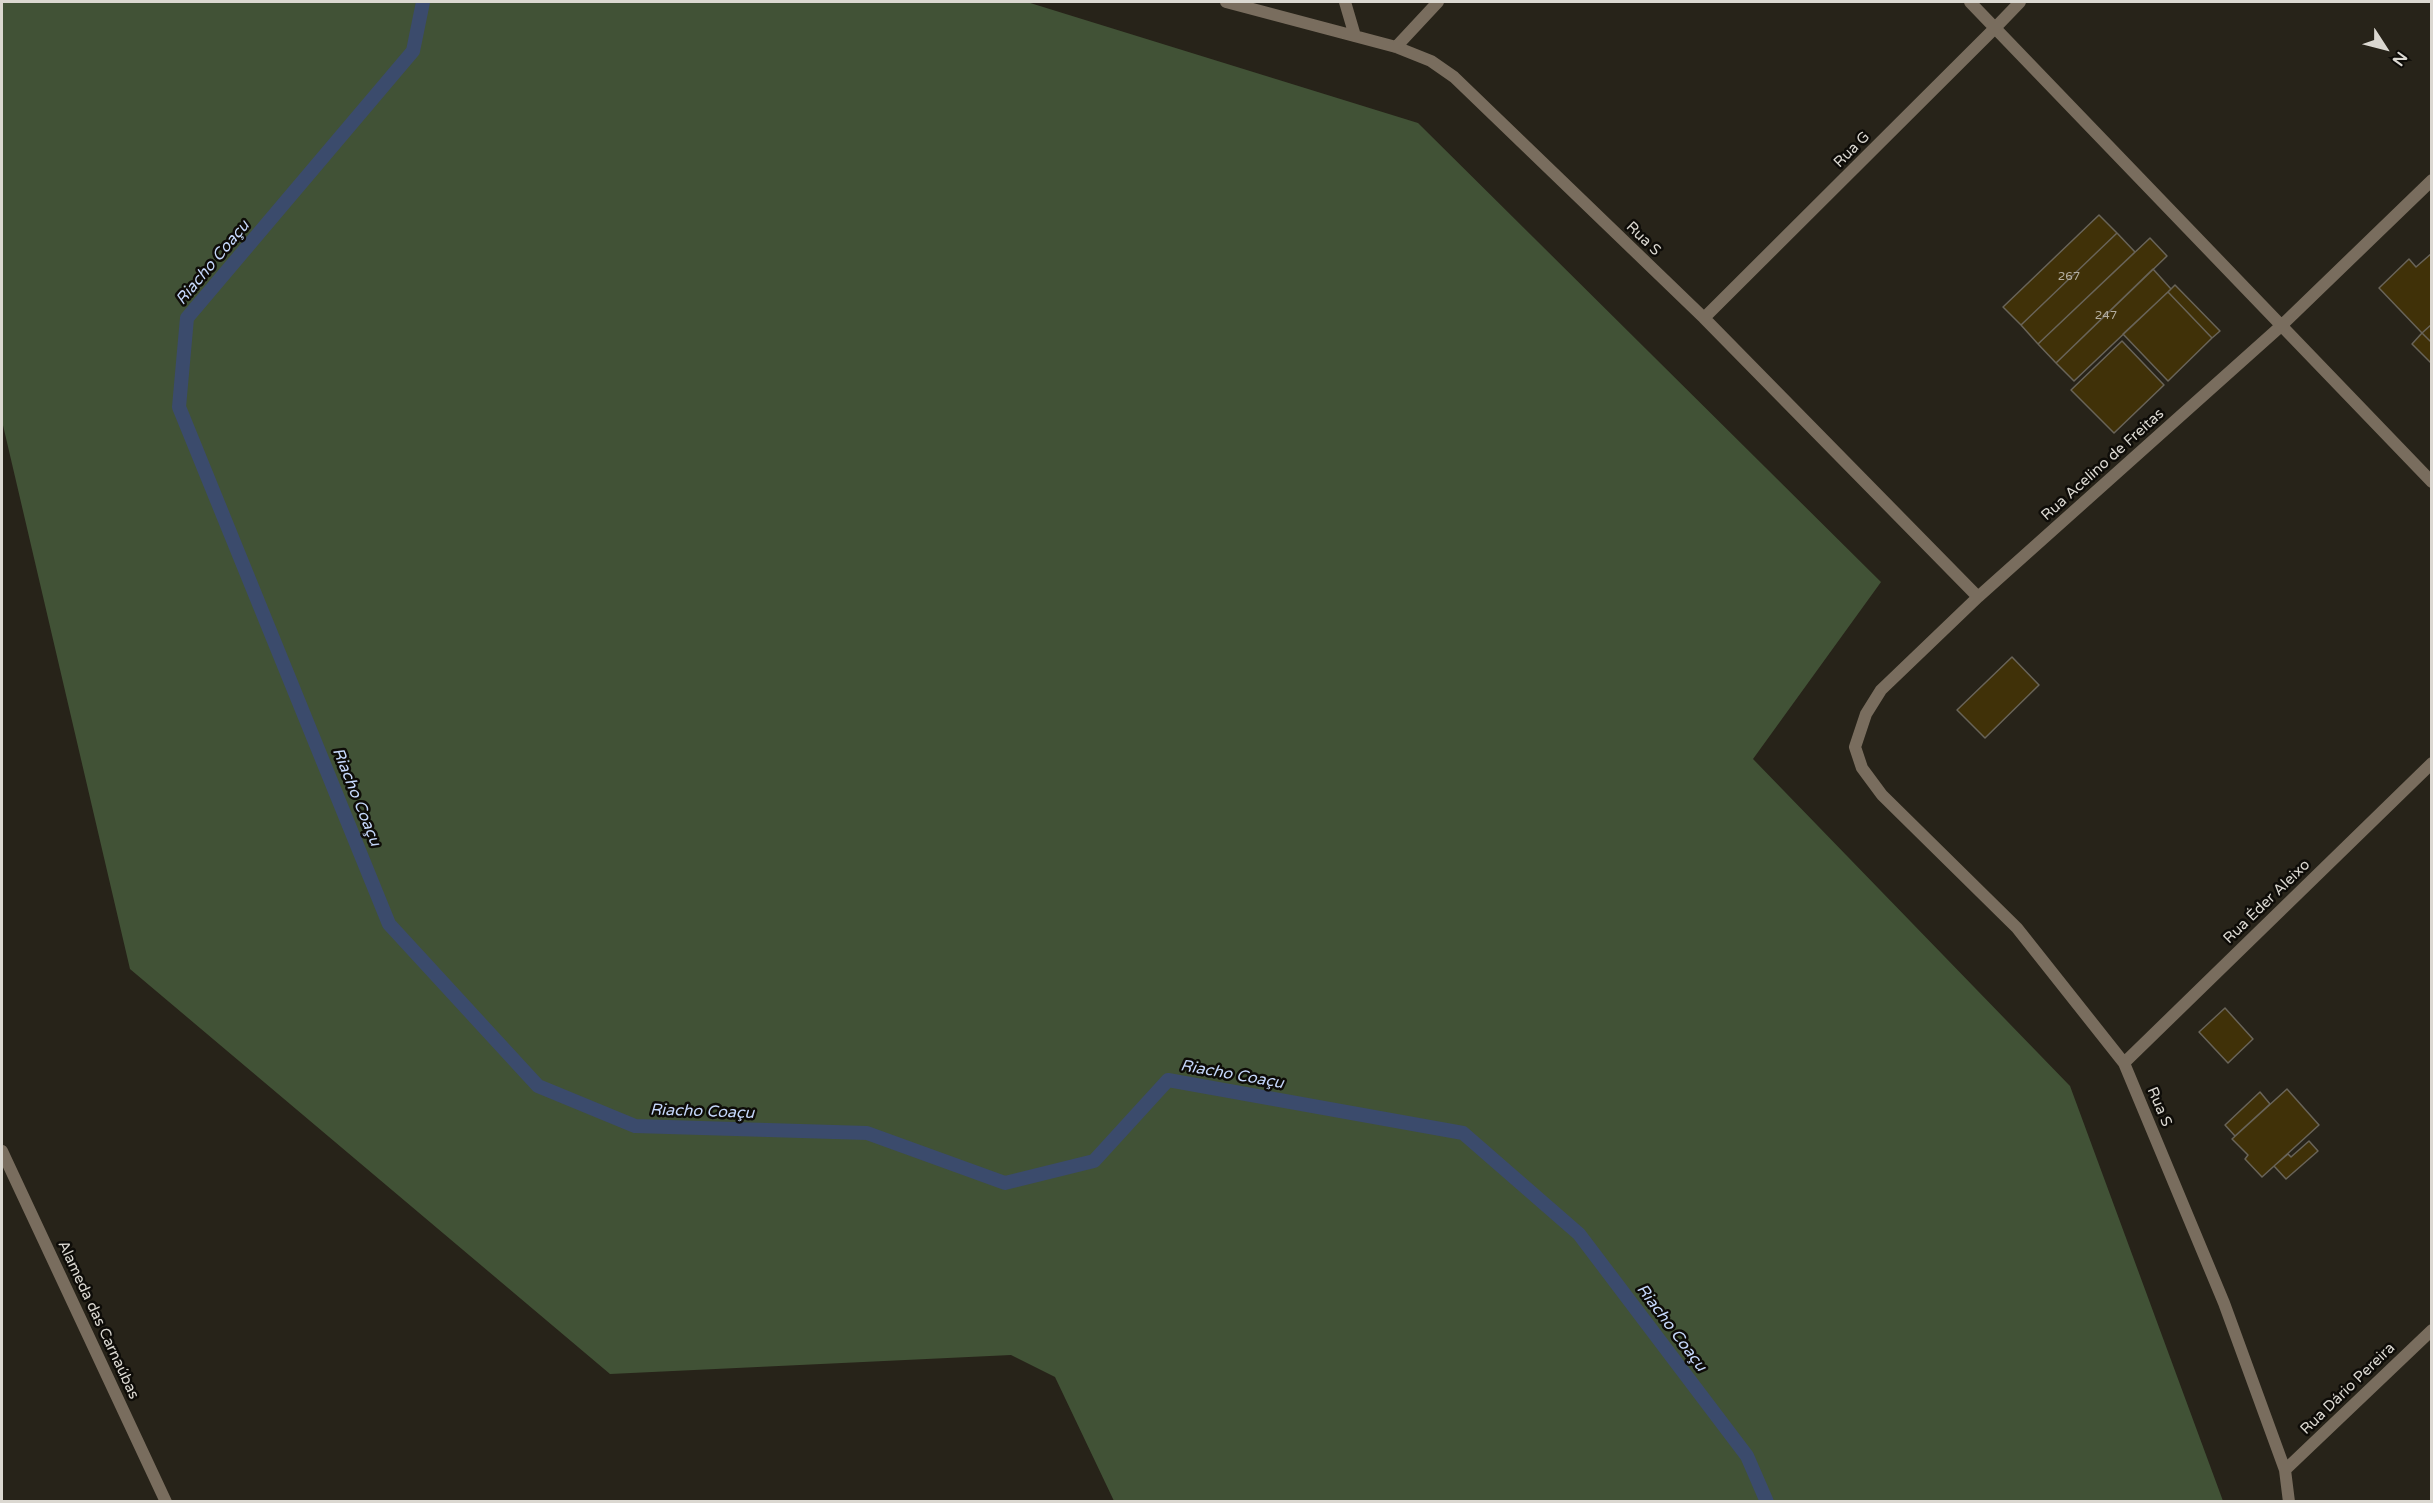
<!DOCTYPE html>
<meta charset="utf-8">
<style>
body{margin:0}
#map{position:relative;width:2433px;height:1503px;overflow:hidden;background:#272319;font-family:"Varela Round",sans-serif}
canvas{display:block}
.frame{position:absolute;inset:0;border:3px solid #dbd8d1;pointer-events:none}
.north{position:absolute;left:2355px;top:18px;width:60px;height:60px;-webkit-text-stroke:4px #0e0c08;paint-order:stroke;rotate:126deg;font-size:16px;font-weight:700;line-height:24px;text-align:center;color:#dbd8d1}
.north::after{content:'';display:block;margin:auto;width:21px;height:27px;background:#dbd8d1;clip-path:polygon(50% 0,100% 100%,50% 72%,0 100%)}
</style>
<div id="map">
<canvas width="2433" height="1503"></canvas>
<div class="frame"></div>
<div class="north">N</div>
</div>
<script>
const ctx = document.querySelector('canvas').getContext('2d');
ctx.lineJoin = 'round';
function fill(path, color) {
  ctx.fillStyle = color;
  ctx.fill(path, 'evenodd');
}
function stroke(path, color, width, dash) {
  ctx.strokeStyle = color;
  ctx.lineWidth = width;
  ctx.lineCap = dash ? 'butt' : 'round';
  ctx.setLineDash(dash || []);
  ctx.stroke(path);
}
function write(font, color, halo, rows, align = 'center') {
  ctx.font = font + ' "Varela Round",sans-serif';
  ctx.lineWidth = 5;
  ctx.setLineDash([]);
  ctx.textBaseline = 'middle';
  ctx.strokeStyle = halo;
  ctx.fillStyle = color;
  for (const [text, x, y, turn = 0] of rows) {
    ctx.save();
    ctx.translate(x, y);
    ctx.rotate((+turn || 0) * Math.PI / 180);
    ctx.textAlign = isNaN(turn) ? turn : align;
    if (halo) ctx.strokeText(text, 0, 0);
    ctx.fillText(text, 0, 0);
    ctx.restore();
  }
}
const green = new Path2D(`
 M2 2H1027L1418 123 1881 582 1753 759 2070 1086 2223 1501H1114L1055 1377 1011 1355 610 1374 130 969 2 421Z`);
const stream = new Path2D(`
 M423 2 413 51 187 318 179 407 389 924 538 1086 635 1126 867 1133 1005 1183 1094 1161 1168 1080 1463 1133 1579 1234 1747 1456 1767 1502`);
const building = new Path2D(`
 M2099 215 2117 233 2021 325 2003 307Z
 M2117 233 2135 252 2038 344 2021 325Z
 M2150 238 2167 256 2056 363 2038 344Z
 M2432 253V324L2422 333 2379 288 2409 259 2416 267Z
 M2153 269 2171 289 2074 381 2056 363Z
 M2175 285 2220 331 2212 338 2168 292Z
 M2168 292 2212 338 2168 381 2123 334Z
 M2432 324V343L2422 333Z
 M2422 333 2432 343V364L2412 344Z
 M2122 341 2164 385 2114 433 2071 390Z
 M2012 657 2039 685 1985 738 1957 710Z
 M2225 1008 2253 1039 2228 1063 2199 1032Z
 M2287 1089 2319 1125 2262 1177 2245 1159 2248 1155 2232 1139Z
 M2260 1092 2270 1104 2235 1136 2225 1125Z
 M2309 1141 2318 1151 2286 1179 2274 1166 2288 1154 2291 1157Z`);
const minor = new Path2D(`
 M1226 2 1396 47 1431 61 1454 77 1704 318 1978 597
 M1345 2 1355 36
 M1970 2 2432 482
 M1396 47 1438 2
 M1704 318 1995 28 2020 2
 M2124 1063 2432 763
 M2 1151 166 1502
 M2285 1470 2432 1330
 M2289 1502 2285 1470 2224 1303 2124 1063 2017 928 1882 795 1862 768 1855 747 1866 714 1881 690 1978 597 2281 326 2432 180`);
const numberNames = [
 ["267",2069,277],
 ["247",2106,316]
];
const streetNames = [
 ["Rua G",1852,150,-45],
 ["Rua S",1643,239,44],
 ["Rua Acelino de Freitas",2103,465,-42],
 ["Rua Éder Aleixo",2267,902,-44],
 ["Rua S",2159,1107,67],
 ["Alameda das Carnaúbas",98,1320,65],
 ["Rua Dário Pereira",2348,1389,-44]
];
const waterNames = [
 ["Riacho Coaçu",213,263,-50],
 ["Riacho Coaçu",356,797,68],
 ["Riacho Coaçu",1232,1075,10],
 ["Riacho Coaçu",702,1112,2],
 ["Riacho Coaçu",1671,1328,53]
];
fill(green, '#415236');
stroke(stream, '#3b4b6c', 14);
fill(building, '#403108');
stroke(building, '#696459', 1.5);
stroke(minor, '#796d5e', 12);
write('12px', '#b4ae9f', null, numberNames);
write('15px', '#dbd8d1', '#0e0c08', streetNames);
write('italic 16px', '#c5d7fb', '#0e0c08', waterNames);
</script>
